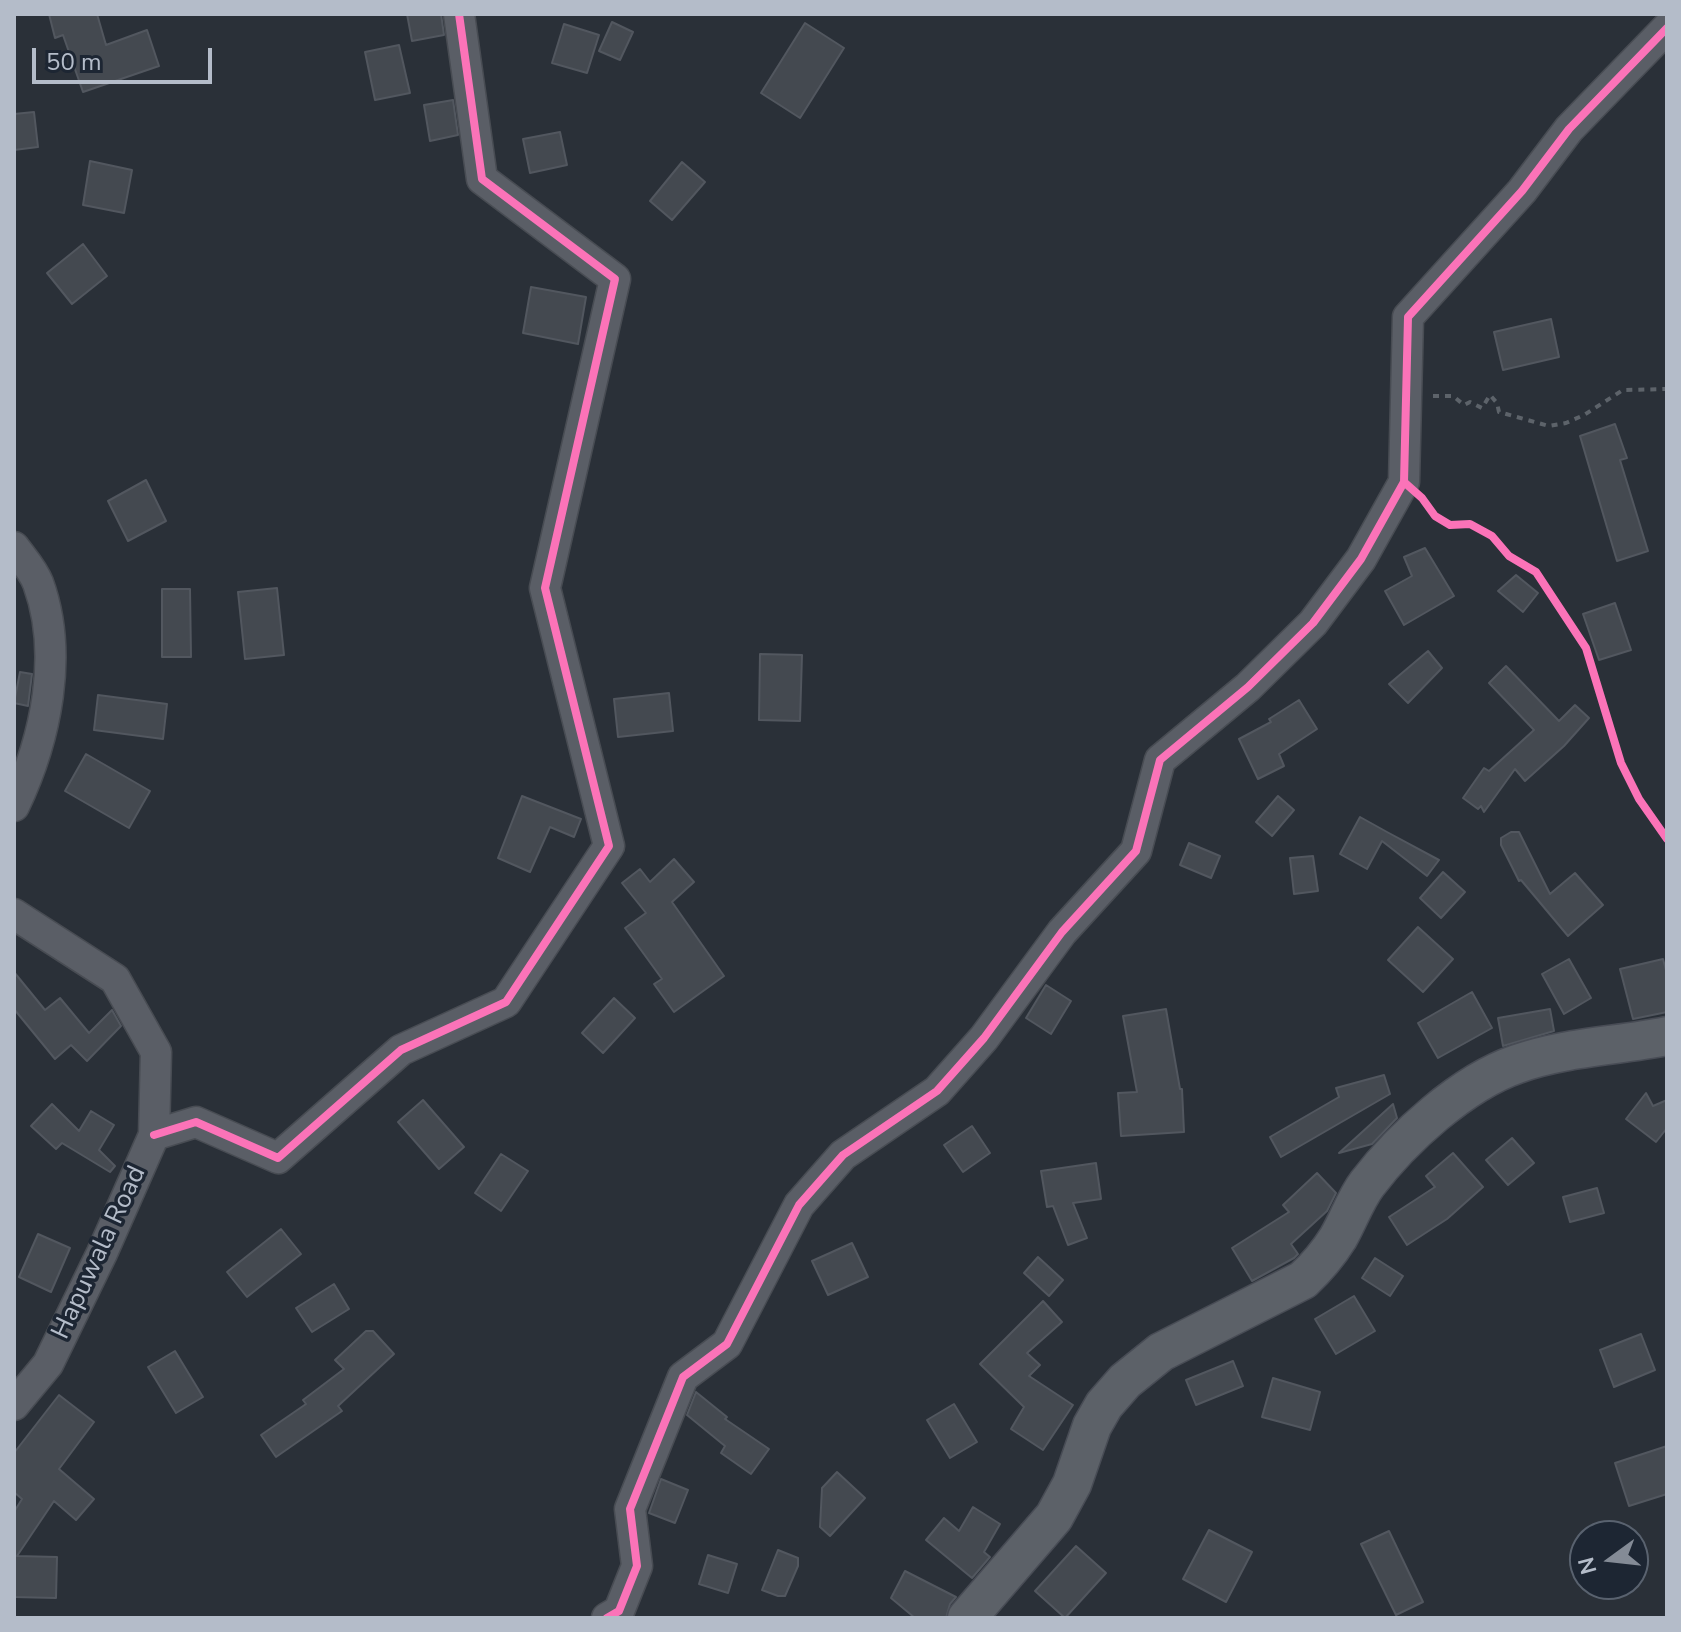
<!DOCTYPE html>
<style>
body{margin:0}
#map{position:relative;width:1681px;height:1632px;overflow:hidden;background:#2a3038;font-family:"Nunito Sans",sans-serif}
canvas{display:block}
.frame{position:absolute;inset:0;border:16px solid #b4bcc9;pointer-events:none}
.north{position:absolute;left:1569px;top:1520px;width:80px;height:80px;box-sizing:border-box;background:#1d2633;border:2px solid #59626f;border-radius:50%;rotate:255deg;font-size:22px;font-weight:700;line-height:32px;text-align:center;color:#b4bcc9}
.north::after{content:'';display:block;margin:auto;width:28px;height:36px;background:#848b96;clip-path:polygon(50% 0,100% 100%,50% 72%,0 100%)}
.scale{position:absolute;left:32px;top:48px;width:180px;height:36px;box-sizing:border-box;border:4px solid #b4bcc9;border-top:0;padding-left:10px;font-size:24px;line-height:28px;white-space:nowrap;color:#b4bcc9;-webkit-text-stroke:6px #1d2633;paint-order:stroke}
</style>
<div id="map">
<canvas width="1681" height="1632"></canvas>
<div class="frame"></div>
<div class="north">N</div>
<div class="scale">50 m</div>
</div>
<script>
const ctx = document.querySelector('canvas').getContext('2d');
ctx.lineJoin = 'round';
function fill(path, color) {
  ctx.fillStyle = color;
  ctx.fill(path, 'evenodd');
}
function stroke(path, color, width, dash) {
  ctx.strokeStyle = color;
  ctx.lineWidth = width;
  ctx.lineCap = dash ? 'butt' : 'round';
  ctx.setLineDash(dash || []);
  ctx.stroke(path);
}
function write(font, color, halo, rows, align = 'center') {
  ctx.font = font + ' "Nunito Sans",sans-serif';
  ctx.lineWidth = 7;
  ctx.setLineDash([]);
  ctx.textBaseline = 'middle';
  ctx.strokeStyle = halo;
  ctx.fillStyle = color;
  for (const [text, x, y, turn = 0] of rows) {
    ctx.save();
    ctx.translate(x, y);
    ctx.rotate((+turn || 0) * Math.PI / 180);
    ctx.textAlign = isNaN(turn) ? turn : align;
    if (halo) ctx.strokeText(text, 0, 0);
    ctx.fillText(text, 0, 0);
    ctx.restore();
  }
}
const building = new Path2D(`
 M49 14H97L106 45 147 30 159 66 83 92 63 35 55 38Z
 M407 14H441L444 35 412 41Z
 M612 22 633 32 620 60 599 51Z
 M805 23 844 48 800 118 761 93Z
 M564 24 599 35 587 73 552 63Z
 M399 45 410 93 375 100 365 52Z
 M453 100 458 135 430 141 424 105Z
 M34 112 38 147 14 150V114Z
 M560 132 567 165 530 173 523 139Z
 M90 161 132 170 124 213 83 205Z
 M682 162 705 182 672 220 650 201Z
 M83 244 107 276 72 304 47 273Z
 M531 287 586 297 578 344 523 333Z
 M1551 319 1559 357 1503 370 1494 332Z
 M1615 424 1627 458 1620 460 1648 551 1617 561 1580 436Z
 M146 480 166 521 128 541 108 501Z
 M1425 548 1454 596 1404 625 1385 591 1412 576 1404 557Z
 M1516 575 1538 593 1523 612 1498 591Z
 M277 588 284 655 245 659 238 592Z
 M162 589H190L191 657H162Z
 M1615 603 1631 650 1599 660 1583 614Z
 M1428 651 1442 668 1408 703 1389 684Z
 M760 654 802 655 800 721 759 720Z
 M1506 666 1559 721 1575 705 1589 718 1564 746 1525 781 1515 769 1484 812 1481 806 1478 809 1463 798 1484 768 1489 771 1534 730 1489 683Z
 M20 672 32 674 28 706 14 703Z
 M669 693 673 731 618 737 614 699Z
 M98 695 167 704 163 739 94 730Z
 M1299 700 1317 729 1279 754 1284 766 1258 779 1239 739 1271 722 1269 719Z
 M86 754 150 791 129 828 65 791Z
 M522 796 581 819 574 837 550 827 530 872 498 858Z
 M1278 796 1294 810 1272 836 1256 822Z
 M1360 817 1387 832 1439 860 1427 876 1382 841 1367 869 1340 854Z
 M1511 832H1519L1550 894 1575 873 1603 905 1568 936 1521 880 1519 881 1501 845V838Z
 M1189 843 1220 856 1211 878 1180 865Z
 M1313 856 1318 891 1294 894 1290 858Z
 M674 859 694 882 672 902 724 976 674 1012 654 984 662 979 625 928 646 913 622 883 640 869 650 882Z
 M1443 872 1465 892 1441 918 1420 898Z
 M1418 927 1453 959 1423 992 1388 960Z
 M1569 959 1591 998 1564 1014 1542 974Z
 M1663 959 1667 974V1012L1633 1019 1620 969Z
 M14 972 45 1010 60 998 89 1033 112 1010 121 1026 87 1061 71 1045 55 1059 14 1009Z
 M1046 985 1071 1001 1051 1034 1026 1018Z
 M1472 992 1492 1028 1438 1058 1418 1023Z
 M614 998 635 1018 603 1053 582 1033Z
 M1166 1009 1180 1089H1182L1184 1132 1121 1136 1118 1093 1137 1092 1123 1016Z
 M1550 1009 1554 1031 1503 1046 1498 1018Z
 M1384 1075 1390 1094 1281 1157 1270 1137 1339 1097 1336 1088Z
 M1646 1093 1653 1106 1667 1100V1128L1656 1142 1626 1119Z
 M423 1100 464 1147 439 1169 398 1122Z
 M52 1104 79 1131 91 1111 114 1125 99 1150 115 1166 110 1172 62 1143 56 1149 31 1126Z
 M1393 1104 1397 1118 1372 1144 1339 1153Z
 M972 1126 990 1153 963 1172 944 1145Z
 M1512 1138 1534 1163 1508 1185 1486 1160Z
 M1453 1153 1483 1187 1447 1219 1407 1245 1389 1217 1435 1187 1426 1176Z
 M501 1154 528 1171 501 1211 475 1193Z
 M1096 1163 1101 1199 1073 1203 1087 1238 1068 1245 1053 1206 1047 1207 1041 1171Z
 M1317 1173 1336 1193 1327 1211 1291 1244 1298 1254 1294 1258 1252 1281 1232 1248 1289 1212 1283 1205Z
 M1597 1188 1604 1213 1570 1222 1563 1197Z
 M281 1229 301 1254 247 1297 227 1272Z
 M38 1234 70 1248 51 1292 19 1277Z
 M852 1243 868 1277 828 1295 812 1261Z
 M1038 1257 1063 1280 1049 1296 1024 1273Z
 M1375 1258 1403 1276 1390 1296 1362 1278Z
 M334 1284 349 1309 312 1332 296 1308Z
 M1354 1296 1375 1331 1336 1354 1315 1319Z
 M1043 1301 1062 1322 1027 1353 1040 1365 1029 1376 1073 1405 1043 1450 1011 1429 1024 1407 980 1364Z
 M366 1331H373L394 1354 338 1406 342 1411 276 1457 261 1435 306 1404 303 1400 344 1369 335 1360Z
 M1641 1334 1655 1370 1614 1387 1600 1350Z
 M175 1351 203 1397 176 1413 148 1367Z
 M1233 1361 1243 1386 1196 1405 1186 1380Z
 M1273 1378 1320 1392 1310 1430 1262 1417Z
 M696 1392 727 1417 725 1419 769 1449 751 1474 721 1453 725 1446 687 1415Z
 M59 1395 94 1422 59 1469 94 1499 76 1520 54 1501 17 1556 57 1557 56 1598 14 1597V1512L22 1499 14 1492V1453Z
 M954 1404 977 1442 950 1458 927 1420Z
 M1667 1446V1494L1629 1506 1615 1463Z
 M837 1472 865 1498 830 1536 820 1527 822 1488Z
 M661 1479 688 1490 675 1523 649 1513Z
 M973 1507 1000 1524 984 1552 990 1557 972 1578 926 1540 944 1518 959 1531Z
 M1209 1530 1252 1552 1226 1602 1183 1579Z
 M1389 1531 1423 1602 1396 1615 1361 1544Z
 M1076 1546 1106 1573 1065 1618 1035 1591Z
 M778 1550 798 1558V1566L785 1596H778L762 1590Z
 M708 1555 737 1564 728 1593 699 1584Z
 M905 1571 956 1597 950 1604 946 1618H915L891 1598Z`);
const path = new Path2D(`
 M1433 396H1453L1464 405 1470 402 1482 408 1490 395 1497 403 1499 412 1549 426 1566 423 1584 415 1623 390 1667 389`);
const minor = new Path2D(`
 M14 547C22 558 33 570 38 583 64 654 46 739 14 806
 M14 914 115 979 156 1052 154 1135 102 1253 48 1364 14 1405
 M154 1135 196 1122 278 1158 401 1050 506 1002 609 846 545 588 615 279 482 179 459 14
 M607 1618 619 1611 637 1566 630 1509 683 1377 727 1344 799 1205 843 1155 937 1091 984 1038 1062 932 1136 851 1160 760 1248 687 1313 623 1361 559 1404 482 1408 317 1522 191 1569 129 1667 28`);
const major = new Path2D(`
 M967 1618 1054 1517 1072 1484 1092 1426 1104 1405 1125 1381 1161 1352 1303 1280C1317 1267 1328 1254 1338 1238 1348 1221 1355 1200 1367 1184 1402 1138 1462 1083 1517 1064 1564 1047 1618 1046 1667 1036`);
const cycleway = new Path2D(`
 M1404 482 1422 498 1435 516 1450 525 1470 524 1492 536 1509 556 1536 572 1586 648 1621 763 1639 799 1667 839
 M154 1135 196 1122 278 1158 401 1050 506 1002 609 846 545 588 615 279 482 179 459 14
 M607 1618 619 1611 637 1566 630 1509 683 1377 727 1344 799 1205 843 1155 937 1091 984 1038 1062 932 1136 851 1160 760 1248 687 1313 623 1361 559 1404 482 1408 317 1522 191 1569 129 1667 28`);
const streetNames = [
 ["Hapuwala Road",100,1253,-65]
];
fill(building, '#444950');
stroke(building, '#52575f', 2);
stroke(minor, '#484c53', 33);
stroke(major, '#484c55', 41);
stroke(path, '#5d636a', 4, [6, 6]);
stroke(minor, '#5a5e66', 30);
stroke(major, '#5c6168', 38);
stroke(cycleway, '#fb73b8', 8);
write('26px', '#b4bcc9', '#1d2633', streetNames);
</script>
